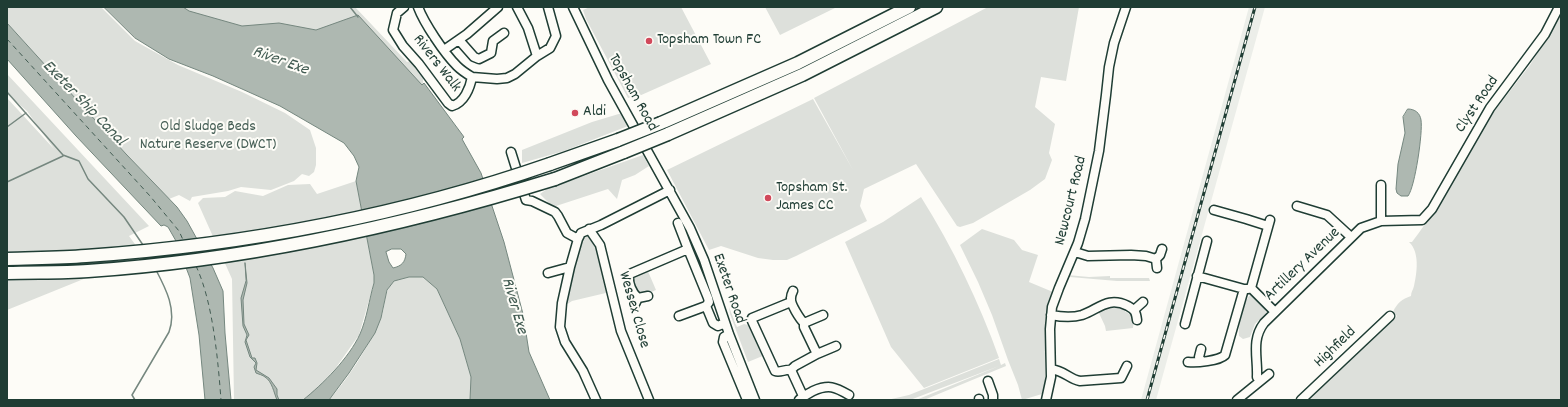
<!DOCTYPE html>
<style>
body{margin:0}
#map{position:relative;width:1568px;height:407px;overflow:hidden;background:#fdfcf7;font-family:Dekko,sans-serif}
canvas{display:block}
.frame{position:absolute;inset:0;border:8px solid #1f3d34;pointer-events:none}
</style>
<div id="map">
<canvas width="1568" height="407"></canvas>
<div class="frame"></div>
</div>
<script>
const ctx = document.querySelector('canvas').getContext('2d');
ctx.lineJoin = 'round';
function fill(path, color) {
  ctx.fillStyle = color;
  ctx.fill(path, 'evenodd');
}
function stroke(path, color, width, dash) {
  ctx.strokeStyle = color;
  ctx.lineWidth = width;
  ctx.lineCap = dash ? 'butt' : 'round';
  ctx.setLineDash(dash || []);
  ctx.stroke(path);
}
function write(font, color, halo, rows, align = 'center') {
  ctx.font = font + ' Dekko,sans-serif';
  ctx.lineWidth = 4;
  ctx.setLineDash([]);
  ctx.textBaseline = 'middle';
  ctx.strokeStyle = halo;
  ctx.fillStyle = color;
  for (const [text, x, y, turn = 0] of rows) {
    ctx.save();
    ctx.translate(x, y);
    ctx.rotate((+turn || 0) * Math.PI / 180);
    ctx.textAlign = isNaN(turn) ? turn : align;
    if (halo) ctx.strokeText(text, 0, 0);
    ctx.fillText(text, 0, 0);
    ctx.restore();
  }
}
const built = new Path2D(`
 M1249 7H1265L1156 400H1141Z`);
const green = new Path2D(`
 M7 7H101L135 41 178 65 242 92 285 113 310 130 316 148V165L314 172 309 176 302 174 294 181 271 190 241 187 228 191 192 197 190 201 179 195 169 199 126 154 7 23Z
 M176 7H355L407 62 410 61 423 77V85L355 70Z
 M590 7H681L711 64 639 96 628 98 586 19 583 10Z
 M765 7H837L780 35Z
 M988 7H1079L1066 81 1041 77 1035 107 1055 124 1049 153 1052 160 1045 179 1030 190 973 223 960 227 957 226 916 164 864 189 860 206 867 221 796 256 787 260H773L758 258 721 246 709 250 667 170 813 99 853 170 814 98Z
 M1561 9V400H1304L1388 321 1391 322 1397 316 1393 312C1397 303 1402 299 1411 296 1411 292 1413 290 1414 286 1417 273 1420 252 1409 242H1412L1418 234 1442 200 1490 117 1530 65 1550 33Z
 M7 74 149 226 129 236 143 255 7 310V98L54 149 27 111 7 94Z
 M622 113 628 126 564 151 522 163V150L592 122Z
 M643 155 649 166 635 175 622 180 617 199 608 189 553 207 540 194 547 189Z
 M356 181 374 275V283L359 335 335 369 314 392 303 400H234L232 279 198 203 203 198 225 197 235 191 263 196 288 185 310 184 317 194Z
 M921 197C953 248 979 302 999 358L924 388 891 347 845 242 883 222Z
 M982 229 1014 240 1022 250 1038 255 1029 282 1053 292 1045 321V384L1042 394 1022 400 1018 385 1008 360 992 315 978 282 960 245Z
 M583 236H587L598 249 610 292 572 301 566 305 567 289 579 246 583 241Z
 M647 269 656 290 642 296 635 293 631 281 633 274Z
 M1067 275 1089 277 1110 276V278H1149L1150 281H1117L1070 277Z
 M409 277H423L437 289 460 339 471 377 470 400H329C348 379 369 346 380 320 386 308 383 294 392 283 396 279 404 278 409 277Z
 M1251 294 1265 308 1266 313 1255 324 1250 337 1243 339 1239 336C1238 325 1243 301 1251 294Z
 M1110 305 1120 306V308L1131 315 1132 314 1134 318 1133 328 1106 331 1105 326 1098 311Z
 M729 307 737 327 744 324 752 326 765 355 748 362 730 314Z
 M999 359 1001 365 1005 363 1006 366 924 400H916L999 366 910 400H887L909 395Z`);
const water = new Path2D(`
 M104 7H183L189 11 242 26 279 23 316 30 358 15 422 85 424 83 464 137 462 139 481 173 504 242 523 314 529 352 550 400H470L471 377 460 339 437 289 423 277H409L394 281 387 290 381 318 375 333 349 373 329 400H303C323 384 349 358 360 334 367 318 369 300 374 283V275L356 181 359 167 354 156 344 143 280 106 213 76 169 59 135 38ZM392 249H401L406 254C405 262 402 266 393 268L389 262 386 252Z
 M7 23 126 154 177 207 187 221 213 268 223 291 225 333 231 400H205L199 335 190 278 176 241 168 227 164 225 161 226 76 136 7 59Z
 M1408 109C1415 109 1420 113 1421 120 1423 132 1415 187 1408 196H1401L1397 193 1396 189 1398 164 1405 133 1403 117Z
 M245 263 247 283 243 300 244 324 249 335 246 340 252 358H255L257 363 256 370 269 378 277 389V395L279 400H277C274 393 272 381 265 377 263 375 258 374 256 373L254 367 256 363 250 357 245 342 247 335 243 326 241 298 246 281Z`);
const stream = new Path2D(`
 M350 7 358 17
 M7 92 63 155 79 161 88 179 124 217 143 245
 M7 127 26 113
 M7 182 63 156
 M135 400 132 395 169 332C177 310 166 289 156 270`);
const ferry = new Path2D(`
 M7 39 150 196 179 231 184 242
 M196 266C213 302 218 360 221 400`);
const minor = new Path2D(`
 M404 7 397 13 393 30 403 46 419 64 448 103 452 106C464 103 470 88 472 77
 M418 7C424 23 444 53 457 66 461 70 467 74 472 77
 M517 7 528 28 537 56
 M573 7 608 80 690 228 704 260 729 334 755 400
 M459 40 474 57 479 59 491 53 493 41 504 33
 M444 50 467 34 498 7
 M472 77 497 79 507 78 515 74 537 56 550 48 556 36 548 7
 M511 152 526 200 532 201 555 212 558 216 567 233 578 239
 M1297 206 1327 215 1351 237
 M1214 210 1246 219 1268 226
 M1270 220 1251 288 1275 312
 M1381 221V185
 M678 223 688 249
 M589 229 600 245 621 331 649 400
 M1075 252 1088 256 1131 255 1146 256 1156 259
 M1156 259 1160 255 1162 249
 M1156 259 1157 268
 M570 267 562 303 560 327 565 342 583 371 596 400
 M548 273 570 267 578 239 581 233 601 225 670 190
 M1197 276 1244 289H1248
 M648 296 638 298C632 293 628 283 629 275L632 273 688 249 708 298 709 302 706 306 713 323 718 326 725 323
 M634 306 638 298
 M1134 310 1143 302
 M1051 315C1061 317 1072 318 1082 315 1099 309 1108 296 1128 306 1135 310 1136 312 1137 320
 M679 316 706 306
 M804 323 823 315
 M1185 324 1207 241
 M729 334 724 337 723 342 747 400
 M1201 349 1199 357 1201 361
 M817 354 836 346
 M1188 362C1196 363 1219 361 1225 355L1244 289
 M1051 369C1065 371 1069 379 1080 381L1121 378 1127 366
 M791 370C785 369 780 373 775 371L752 321V318L791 302
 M791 370 795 366 817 354 804 327V323C800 319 790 304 791 298 791 295 792 293 793 291
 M791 370 803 396
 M988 381 993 395V400
 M1260 381 1257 377C1258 358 1251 340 1264 323L1361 228 1381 221 1422 220 1432 209 1490 108 1545 34 1559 7
 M979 399V400
 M799 400C803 396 808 394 813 391 829 384 835 387 849 395
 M1046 400 1051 377 1050 329 1052 307 1059 288 1078 243 1085 219 1099 151 1106 95 1109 67 1114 43 1126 7
 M1237 400 1269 374
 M1301 400 1390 316`);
const highway = new Path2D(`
 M661 123 798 63 909 7
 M668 134 802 75 936 7
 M550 164 618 140
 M555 179 624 152`);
const rail = new Path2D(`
 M1147 400 1255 7`);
const highwayBridge = new Path2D(`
 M618 140 661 123
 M624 152 668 134
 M7 259C33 258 59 258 86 256 243 245 400 216 550 164
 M7 273C34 272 61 273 88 271 248 260 403 226 555 179`);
const markers = [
 [649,41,4,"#d1495b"],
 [575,113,4,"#d1495b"],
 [768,198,4,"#d1495b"]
];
const poiNames = [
 ["Topsham Town FC",657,41],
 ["Aldi",583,113],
 ["Topsham St.",776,189],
 ["James CC",776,207]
];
const streetNames = [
 ["Rivers Walk",436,64,52],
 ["Topsham Road",632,93,61],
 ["Clyst Road",1478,105,-56],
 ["Newcourt Road",1072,201,-76],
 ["Artillery Avenue",1303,265,-44],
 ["Exeter Road",728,289,71],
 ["Wessex Close",633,310,74],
 ["Highfield",1336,348,-44]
];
const parkNames = [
 ["Old Sludge Beds",208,128],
 ["Nature Reserve (DWCT)",208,146]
];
const waterNames = [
 ["River Exe",280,62,20],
 ["Exeter Ship Canal",83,104,46],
 ["River Exe",513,306,74]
];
fill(built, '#eceee9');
fill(green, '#dde0db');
fill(water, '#aeb8b1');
stroke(water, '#75877f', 1);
stroke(stream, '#75877f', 1.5);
stroke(ferry, '#435c53', 1, [5, 4]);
stroke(minor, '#1f3d34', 11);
stroke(highway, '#1f3d34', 15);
stroke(minor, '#fdfcf7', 8);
stroke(highway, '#fdfcf7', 12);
stroke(rail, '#1f3d34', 3);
stroke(rail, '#fdfcf7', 1.5, [4.5]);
stroke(highwayBridge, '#1f3d34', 15, []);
stroke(highwayBridge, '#fdfcf7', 12);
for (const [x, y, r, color] of markers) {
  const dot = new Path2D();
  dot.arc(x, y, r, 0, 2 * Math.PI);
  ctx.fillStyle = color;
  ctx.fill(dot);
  stroke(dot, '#fdfcf7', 1.5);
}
write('16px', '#1f3d34', '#fdfcf7', poiNames, 'left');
write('16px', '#1f3d34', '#fdfcf7', streetNames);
write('16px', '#455e55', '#fdfcf7', parkNames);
write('italic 17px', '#435c53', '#fdfcf7', waterNames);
</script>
